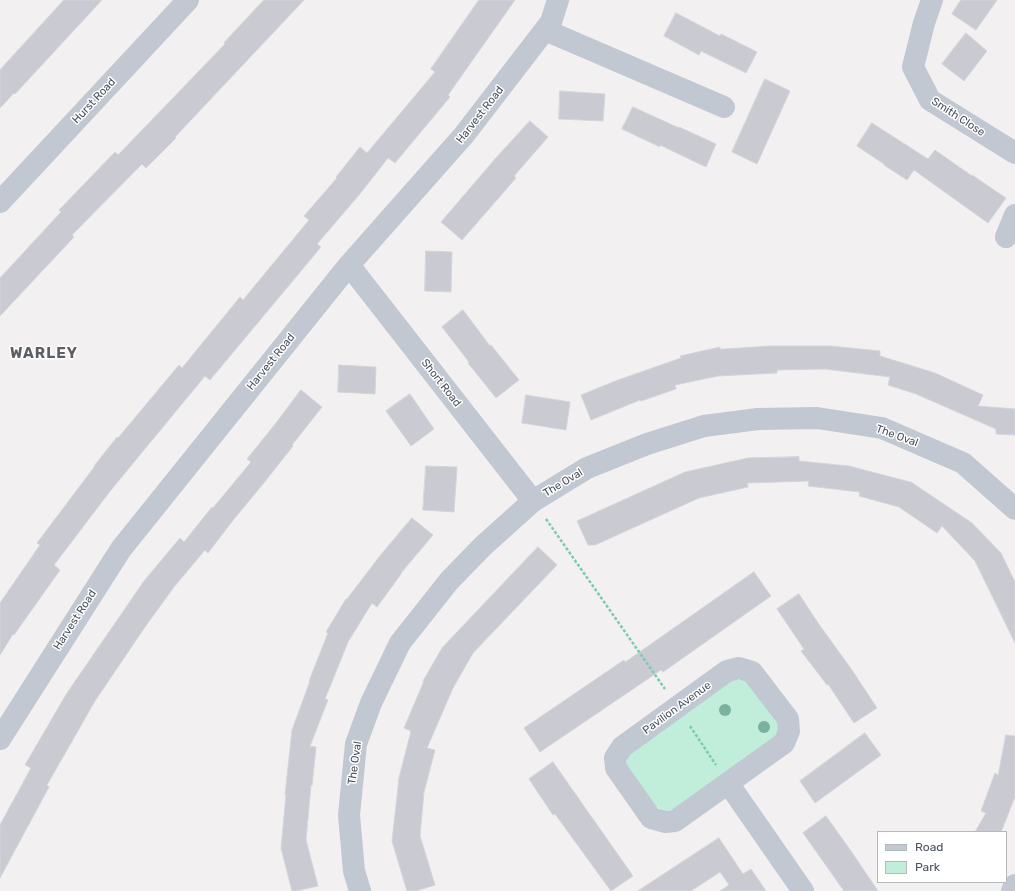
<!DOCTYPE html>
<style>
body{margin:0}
#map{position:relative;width:1015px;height:891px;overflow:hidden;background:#f2f0f0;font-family:Rubik,sans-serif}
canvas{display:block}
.legend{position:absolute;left:877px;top:831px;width:130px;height:52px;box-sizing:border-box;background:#fff;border:1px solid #b6b9be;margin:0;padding:5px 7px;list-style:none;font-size:12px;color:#48505d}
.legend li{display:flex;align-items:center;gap:8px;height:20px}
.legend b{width:20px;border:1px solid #b6b9be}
</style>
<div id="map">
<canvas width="1015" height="891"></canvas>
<ul class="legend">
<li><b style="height:5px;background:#c1c8d1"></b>Road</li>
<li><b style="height:11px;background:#c0eeda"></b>Park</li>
</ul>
</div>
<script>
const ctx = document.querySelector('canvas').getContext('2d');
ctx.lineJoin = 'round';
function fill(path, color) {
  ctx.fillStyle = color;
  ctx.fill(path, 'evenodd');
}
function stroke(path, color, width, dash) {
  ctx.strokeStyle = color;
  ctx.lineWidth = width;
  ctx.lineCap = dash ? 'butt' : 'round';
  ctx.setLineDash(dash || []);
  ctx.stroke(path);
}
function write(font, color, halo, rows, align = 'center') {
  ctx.font = font + ' Rubik,sans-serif';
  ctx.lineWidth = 3;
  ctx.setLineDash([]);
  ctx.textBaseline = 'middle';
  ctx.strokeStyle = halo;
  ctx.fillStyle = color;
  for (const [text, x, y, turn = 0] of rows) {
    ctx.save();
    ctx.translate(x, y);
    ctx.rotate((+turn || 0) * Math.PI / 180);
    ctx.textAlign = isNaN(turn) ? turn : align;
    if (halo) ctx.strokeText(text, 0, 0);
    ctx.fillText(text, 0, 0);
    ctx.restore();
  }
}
const green = new Path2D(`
 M730 680H743L752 684 779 718V728L772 742 675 809 663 811 654 805 626 763 629 753Z`);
const building = new Path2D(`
 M64 0H102L15 94 14 93 0 108V70Z
 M264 0H304L175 137 176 138 146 168 142 164 72 235 74 237 0 316V278L61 212 59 210 115 152 118 155 225 44 224 43Z
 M479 0H515L448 95 450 97 395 163 388 158 359 195 317 244 321 247 210 380 205 376 111 490 54 565 60 570 14 635 13 634 0 655V603L40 545 37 543 95 466H94L117 437 118 438 179 365 182 368 240 297 243 300 309 220 304 216 337 178 336 177 360 147 367 153 435 72 431 69Z
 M961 0H997L976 30 952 14Z
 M676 13 720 36 721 34 757 52 746 73 701 51 699 55 664 36Z
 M966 33 987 51 964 81 942 64Z
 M765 79 790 91 757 164 732 152Z
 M560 91 605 94 603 121 559 119Z
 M633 107 679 128V127L716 144 706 167 660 145V147L622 129Z
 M530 121 548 137 514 176 516 178 462 240 441 222 495 159Z
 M872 123 928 159 935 150 972 176V175L1006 198 988 223 914 170 907 180 884 165V164L857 146Z
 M426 251 452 252 451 292 425 291Z
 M463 310 490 346 491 345 519 380 496 398 468 363 469 362 442 327Z
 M770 346H831L880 351V356L935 373 983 395 978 406 1015 409V435L996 434V429L916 394 888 385 890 377 825 369 777 370V373L718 376 675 385 676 389 641 401 640 400 591 420 581 395 618 380 681 358 680 356 720 347V349Z
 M339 365 376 367 375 394 338 392Z
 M301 390 322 407 292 445 293 446 263 484 234 519 208 553 205 550 174 587 145 627 95 701 47 785 49 787 0 878V825L31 768 25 765 67 693 144 581 180 538 184 542 212 507 213 508 251 462 247 459 276 423Z
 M410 394 434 429 411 446 386 411Z
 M526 395 570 402 566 430 522 423Z
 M799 457V461L849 466 910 482H911L972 523 1001 553 1015 582V643L975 561 942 526 937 533 899 507 859 496 860 492 808 486 809 481 747 483 748 487 699 498 595 545H588L577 521 685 472 748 458Z
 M426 466 457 467 454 512 423 510Z
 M412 518 433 535 401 573V574L377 607 372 603 348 642 325 699 328 700 310 746 316 747 312 786 311 785 306 840 318 886 296 891H292L281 848 286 795H285L292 730 310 681H309L328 633 326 632 346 599H347L379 557Z
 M538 547 557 565 473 653 453 688 427 748 435 750 424 792 420 836 435 885 416 891H407L392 841 399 778 411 731 404 728 424 681H423L442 648Z
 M754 572 771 596 663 672 661 670 540 752 524 728 624 660 625 662Z
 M799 594 818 623 852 670 877 708 854 723 828 684 827 685 801 651 804 649 777 609Z
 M865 733 881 755 815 803 800 781Z
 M1006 735 1015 736V797L1001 832H975L986 813 981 811 995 773 998 775Z
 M553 762 633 876 611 891 555 814 553 815 529 779Z
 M826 816 851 851 878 891H844L803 833Z
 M719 838 743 874 751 869 766 891H720L729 885 720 872 691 891H638Z`);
const path = new Path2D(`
 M546 519 665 689
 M690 726 716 765`);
const minor = new Path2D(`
 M932 0 924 23 913 67 930 100 1015 153
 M545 30 724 107
 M0 202 188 0
 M1006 237 1015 215
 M349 265 533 501
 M739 668 752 672 788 719 789 731 784 743 675 821 665 822 651 818 616 768 615 758 622 747 727 671Z
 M0 739 121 549 349 265 464 135 551 22 558 0
 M728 783 803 891
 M360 891 354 871 349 815 356 744 371 703 400 643 449 581 483 546 533 501 587 468 647 444 704 426 758 419 817 418 882 428 963 463 1015 509
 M1012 891 1015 885`);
const trees = [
 [725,710],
 [764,727]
];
const streetNames = [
 ["Hurst Road",94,101,-47],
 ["Harvest Road",480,115,-52],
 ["Smith Close",958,117,33],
 ["Harvest Road",271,362,-51],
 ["Short Road",441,383,52],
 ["The Oval",897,436,20],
 ["The Oval",563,483,-31],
 ["Harvest Road",75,620,-57],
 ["Pavilion Avenue",677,708,-36],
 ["The Oval",355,763,-82]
];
const districtNames = [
 ["WARLEY",44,354]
];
fill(green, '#c0eeda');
fill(building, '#cacbd2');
stroke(building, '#d4d5db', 1);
stroke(path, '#79cbb1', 2.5, [3, 2]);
stroke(minor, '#c1c8d1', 22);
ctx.fillStyle = '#7bb19f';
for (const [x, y] of trees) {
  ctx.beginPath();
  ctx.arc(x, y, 6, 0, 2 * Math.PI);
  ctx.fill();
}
write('11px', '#48505d', '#fff', streetNames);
ctx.letterSpacing = '1px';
write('bold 15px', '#5d5f65', '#fff', districtNames);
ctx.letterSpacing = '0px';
</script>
